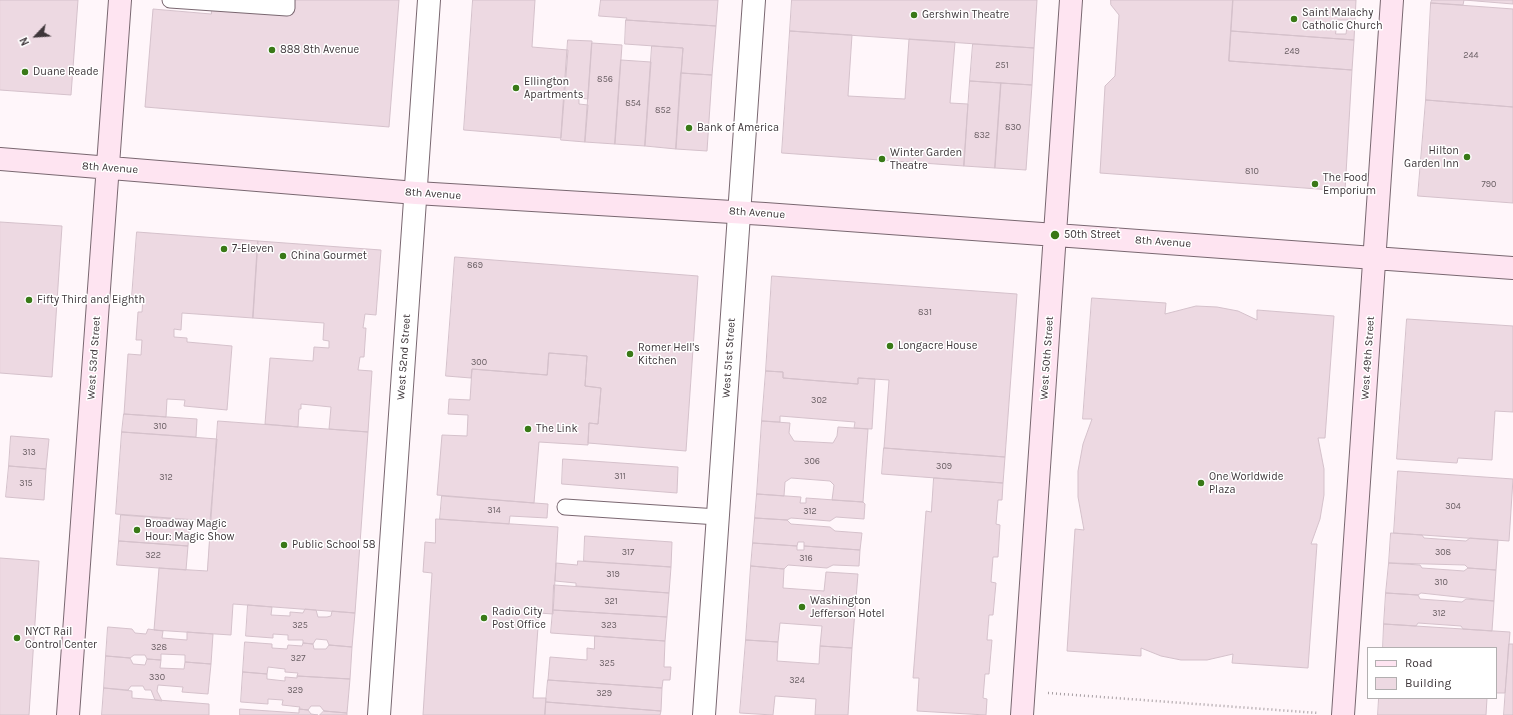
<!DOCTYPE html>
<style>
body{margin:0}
#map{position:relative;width:1513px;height:715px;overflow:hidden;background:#fff6fa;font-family:Karla,sans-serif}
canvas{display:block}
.legend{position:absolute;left:1367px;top:647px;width:130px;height:52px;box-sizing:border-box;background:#fff;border:1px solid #b2afb0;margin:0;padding:5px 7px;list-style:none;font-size:12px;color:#3e363a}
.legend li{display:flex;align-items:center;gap:8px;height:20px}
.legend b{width:20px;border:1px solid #b2afb0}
.north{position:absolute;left:16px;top:16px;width:40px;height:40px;-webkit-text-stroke:3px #fff;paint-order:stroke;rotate:245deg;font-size:11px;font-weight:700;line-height:16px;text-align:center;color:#3e363a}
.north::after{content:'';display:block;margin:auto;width:14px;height:18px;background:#3e363a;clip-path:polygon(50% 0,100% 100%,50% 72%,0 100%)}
</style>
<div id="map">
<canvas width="1513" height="715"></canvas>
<ul class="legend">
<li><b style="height:5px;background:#fee4f1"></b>Road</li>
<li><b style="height:11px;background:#edd9e2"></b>Building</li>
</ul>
<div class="north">N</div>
</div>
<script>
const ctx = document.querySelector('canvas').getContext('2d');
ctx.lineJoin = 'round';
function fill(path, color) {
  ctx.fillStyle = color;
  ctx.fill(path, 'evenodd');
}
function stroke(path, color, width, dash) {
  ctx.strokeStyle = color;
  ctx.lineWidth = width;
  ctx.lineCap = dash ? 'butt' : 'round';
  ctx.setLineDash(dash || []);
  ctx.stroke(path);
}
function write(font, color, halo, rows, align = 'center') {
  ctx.font = font + ' Karla,sans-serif';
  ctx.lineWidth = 3;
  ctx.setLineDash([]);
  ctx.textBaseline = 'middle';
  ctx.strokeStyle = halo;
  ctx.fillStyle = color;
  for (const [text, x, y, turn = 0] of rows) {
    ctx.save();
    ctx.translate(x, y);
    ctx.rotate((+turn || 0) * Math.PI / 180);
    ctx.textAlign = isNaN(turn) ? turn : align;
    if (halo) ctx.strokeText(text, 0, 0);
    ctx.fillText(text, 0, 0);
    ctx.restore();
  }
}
const building = new Path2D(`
 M0 0H78L71 95 0 90Z
 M212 0H399L389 127 145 107 153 9 211 14Z
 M473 0H535L532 47 568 50 561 138 464 130Z
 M601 0H718L716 26 626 20 627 18 599 16Z
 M792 0H1037L1034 48 790 31Z
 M1111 0H1233L1229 61 1352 70 1345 191 1100 173 1105 86 1115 76 1119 15 1111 5Z
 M1233 0H1356L1354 40 1231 31Z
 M1432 0H1513V4L1464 0 1463 5 1431 3Z
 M1431 3 1513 9V107L1426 100Z
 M626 20 716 26 712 75 681 73 683 48 625 44Z
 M1337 20H1348L1346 34H1336Z
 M790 31 852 35 848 96 905 99 909 39 955 42 950 103 968 104 964 166 782 153Z
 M1231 31 1354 40 1352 70 1229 61Z
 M568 40 592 41 588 99 579 98V104L588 105 585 142 561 140Z
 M592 43 622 45 615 144 585 142Z
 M973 44 1034 48 1032 85 970 81Z
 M652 46 683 48 676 149 645 146Z
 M621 60 651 62 645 146 615 144Z
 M681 73 712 75 707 151 676 149Z
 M970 81 1001 83 995 168 964 166Z
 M1001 83 1032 85 1026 170 995 168Z
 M1426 100 1513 107V203L1418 196Z
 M0 222 62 226 52 377 0 373Z
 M137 232 258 241 253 318 182 313 181 330 174 329V337L187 338V342L232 346 227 410 184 406 185 400 167 399 166 417 124 414 128 354 141 355 142 340H136L138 312H142L143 298 132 297Z
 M258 241 381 250 376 315 365 314 363 328H366L364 357H360L358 370 372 371 368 432 329 429 331 407 301 404V409H299L298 427 265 424 270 358 313 361 314 347 329 348V341L323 340 324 323 253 318Z
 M455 257 698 276 686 451 588 443 589 423 598 424 601 388 585 386 587 356 549 353 547 375 472 369 471 378 446 376Z
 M772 276 1017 294 1005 457 884 448 889 380 858 378V384L783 378V372L766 371Z
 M1092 298 1166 303 1165 314 1196 306 1217 307 1238 311 1257 320V310L1334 316 1325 438H1318L1324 469V495L1320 519 1311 544H1317L1308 668 1232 663 1233 654 1207 660H1181L1161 656 1141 648V656L1067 651 1075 529 1084 530 1078 497V471L1083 444 1092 419H1083Z
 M1407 319 1513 326V412L1495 411 1492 460 1458 458 1457 463 1397 459Z
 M549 353 587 356 585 386 601 388 598 424 589 423 588 445 539 442 534 503 437 495 442 435 467 436 468 415 448 414 449 399 470 400 472 369 547 375Z
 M766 371 783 372V378L858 384V378L875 379 872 429 854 428 855 422 780 416V422L762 421Z
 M124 414 197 419 196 437 122 432Z
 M218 421 368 432 355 613 233 604 231 635 154 630 159 568 207 571Z
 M762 421 790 423 789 433 794 441 833 443 837 436 838 427 868 429 863 502 832 500 834 485 830 481 791 478 785 482 784 496 757 494Z
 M122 432 217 439 210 521 116 514Z
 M11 436 49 439 46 469 9 466Z
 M884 448 1005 457 1003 483 882 474Z
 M563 459 678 467 677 493 562 484Z
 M9 466 46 469 44 500 6 497Z
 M1398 471 1513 479 1509 541 1394 533Z
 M934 478 1003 483 1002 500H998L996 524 1000 525 998 557H993L991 582 996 583 993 615H989L987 640H992L989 674H985L983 698 987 699 986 715 917 711 919 678H913L926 511 931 512Z
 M757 494 801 497 800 503H806V498L863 502 865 504 864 519 836 517 830 521 791 518 787 520 755 518Z
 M442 496 548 504 547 518 510 516 509 524 440 519Z
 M121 515 190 520 188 546 119 541Z
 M755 518 787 520 791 524 830 527 835 531 862 533 860 550 804 546V542H798L797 546 753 543Z
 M436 519 558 527 553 614 539 613 533 698H546L545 715H423L432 573 423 572 425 542 435 543Z
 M1391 533 1422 535 1424 538 1466 541 1470 538 1498 540 1496 570 1468 568 1465 565 1389 563Z
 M585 536 672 542 671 567 584 561Z
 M119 541 188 546 186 570 117 565Z
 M753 543 797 546V550H804V546L860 550 859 566 833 565 827 568 788 565 784 569 751 566Z
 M0 558 39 561 29 715H0Z
 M578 561 671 567 669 593 576 586V583L555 581 556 563 577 565Z
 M1389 563 1420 565 1422 568 1464 571 1468 568 1496 570 1494 601 1421 593 1418 595 1386 593Z
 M751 566 784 569 783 588 824 591 826 572 858 574 852 648 820 646 822 626 780 623 778 642 746 640Z
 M554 585 669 593 667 617 553 610Z
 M1386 593 1418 595 1420 599 1462 602 1466 599 1494 601 1492 631 1463 629 1461 626 1418 623 1416 626 1384 624Z
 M248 605 272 607 271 615 290 616V612L303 613 305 609 316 610 318 617H327L331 616 332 611 355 613 352 647 329 645 327 640 316 639 313 644 303 643V640H288V635L273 634V638L246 636Z
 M553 610 667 617 665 641 551 633Z
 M1384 624 1510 632 1505 693H1496V648H1383Z
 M108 627 132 629 135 633 146 634 148 629 163 631 162 638 187 640V632L213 634 211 664 185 662V655L161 654V660L147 659 145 655H134L130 658 106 656Z
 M595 636 665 641 664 667H671L670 680H663L662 688 548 680 550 657 587 660V648L594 649Z
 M746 640 778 642 777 661 819 664 820 646 852 648 848 715H815L816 699 775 696 773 715 740 713Z
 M245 642 272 644V648L287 649 288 645 302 646 303 643 313 644 314 649H326L329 645 352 647 350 679 297 676 298 673 285 672V669L268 667 267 674 243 672Z
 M1509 644H1513V715H1504Z
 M106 656 130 658 133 664 145 665 147 659 161 660 160 668 184 669 185 662 211 664 208 694 182 692 183 687 158 685 157 691 162 701 155 700 151 690H145L143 686H131L128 690 104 688Z
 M243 672 267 674V679L285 681V677L297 678V676L350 679 347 713 324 711 320 706H311L308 710 299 709 300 707 282 705 283 700 268 699V704L241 702Z
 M548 680 662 688 661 711 546 702Z
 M104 688 132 691V698L209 704V715H102Z
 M1379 698H1487L1486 715H1378Z
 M546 702 661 711 660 715H545Z
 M240 709 299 713V709L308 710 311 714 318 715H240Z
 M324 711 347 713V715H320Z`);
const path = new Path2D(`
 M1048 693 1318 713`);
const lane = new Path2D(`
 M170 0 287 8V0
 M565 507 718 517`);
const street = new Path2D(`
 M379 715 429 0
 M704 715 754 0`);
const secondary = new Path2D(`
 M0 159 416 193 765 214 1513 268
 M68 715 120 0
 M1022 715 1071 0
 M1343 715 1392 0`);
const markers = [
 [914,15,4,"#397917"],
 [1294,19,4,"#397917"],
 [272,50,4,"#397917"],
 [25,72,4,"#397917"],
 [516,88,4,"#397917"],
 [689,128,4,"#397917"],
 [1467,157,4,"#397917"],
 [882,159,4,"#397917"],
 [1315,184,4,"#397917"],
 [1055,235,5,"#397917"],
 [224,249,4,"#397917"],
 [283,256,4,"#397917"],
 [29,300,4,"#397917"],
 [890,346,4,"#397917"],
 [630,354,4,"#397917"],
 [528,429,4,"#397917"],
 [1201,483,4,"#397917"],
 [137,530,4,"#397917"],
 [284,545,4,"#397917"],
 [802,607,4,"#397917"],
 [484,618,4,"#397917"],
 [17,638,4,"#397917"]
];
const numberNames = [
 ["249",1292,51],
 ["244",1471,55],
 ["251",1002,65],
 ["856",605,79],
 ["854",633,103],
 ["852",663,110],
 ["830",1013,127],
 ["832",982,135],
 ["810",1252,171],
 ["790",1489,184],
 ["869",475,265],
 ["831",925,312],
 ["300",479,362],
 ["302",819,400],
 ["310",160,426],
 ["313",29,452],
 ["306",812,461],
 ["309",944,466],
 ["311",620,476],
 ["312",166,477],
 ["315",26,483],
 ["304",1453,506],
 ["314",494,510],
 ["312",810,511],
 ["317",628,552],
 ["308",1443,552],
 ["322",153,555],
 ["316",806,558],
 ["319",613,574],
 ["310",1441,582],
 ["321",611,601],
 ["312",1439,613],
 ["325",300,625],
 ["323",609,625],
 ["328",159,647],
 ["327",298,658],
 ["325",607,663],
 ["330",157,677],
 ["324",797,680],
 ["329",295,690],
 ["329",604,693]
];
const poiNames = [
 ["Saint Malachy",1302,13],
 ["Catholic Church",1302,26],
 ["Gershwin Theatre",922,15],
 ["888 8th Avenue",280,50],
 ["Duane Reade",33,72],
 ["Ellington",524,82],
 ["Apartments",524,95],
 ["Bank of America",697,128],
 ["Hilton",1459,151,"right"],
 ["Garden Inn",1459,164,"right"],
 ["Winter Garden",890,153],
 ["Theatre",890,166],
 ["The Food",1323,178],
 ["Emporium",1323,191],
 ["50th Street",1064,235],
 ["7-Eleven",232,249],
 ["China Gourmet",291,256],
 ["Fifty Third and Eighth",37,300],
 ["Longacre House",898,346],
 ["Romer Hell's",638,348],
 ["Kitchen",638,361],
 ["The Link",536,429],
 ["One Worldwide",1209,477],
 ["Plaza",1209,490],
 ["Broadway Magic",145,524],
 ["Hour: Magic Show",145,537],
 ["Public School 58",292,545],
 ["Washington",810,601],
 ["Jefferson Hotel",810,614],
 ["Radio City",492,612],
 ["Post Office",492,625],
 ["NYCT Rail",25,632],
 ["Control Center",25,645]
];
const streetNames = [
 ["8th Avenue",110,168,4],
 ["8th Avenue",433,194,4],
 ["8th Avenue",757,213,4],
 ["8th Avenue",1163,242,4],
 ["West 52nd Street",404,357,-86],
 ["West 53rd Street",94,358,-86],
 ["West 51st Street",729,358,-86],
 ["West 50th Street",1047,358,-86],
 ["West 49th Street",1368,358,-86]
];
fill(building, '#edd9e2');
stroke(building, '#d5c1cb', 1);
stroke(lane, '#796770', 17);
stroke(street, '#796770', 24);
stroke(secondary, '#796770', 24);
stroke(path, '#a69da1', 2.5, [1, 3]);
stroke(lane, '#fff', 15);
stroke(street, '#fff', 22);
stroke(secondary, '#fee4f1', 22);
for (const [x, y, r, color] of markers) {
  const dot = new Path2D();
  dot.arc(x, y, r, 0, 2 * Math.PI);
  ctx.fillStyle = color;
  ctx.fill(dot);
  stroke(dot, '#fff', 1.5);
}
write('9px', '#6a5f64', null, numberNames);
write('11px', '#3e363a', '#fff', poiNames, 'left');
write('11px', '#3e363a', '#fff', streetNames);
</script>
